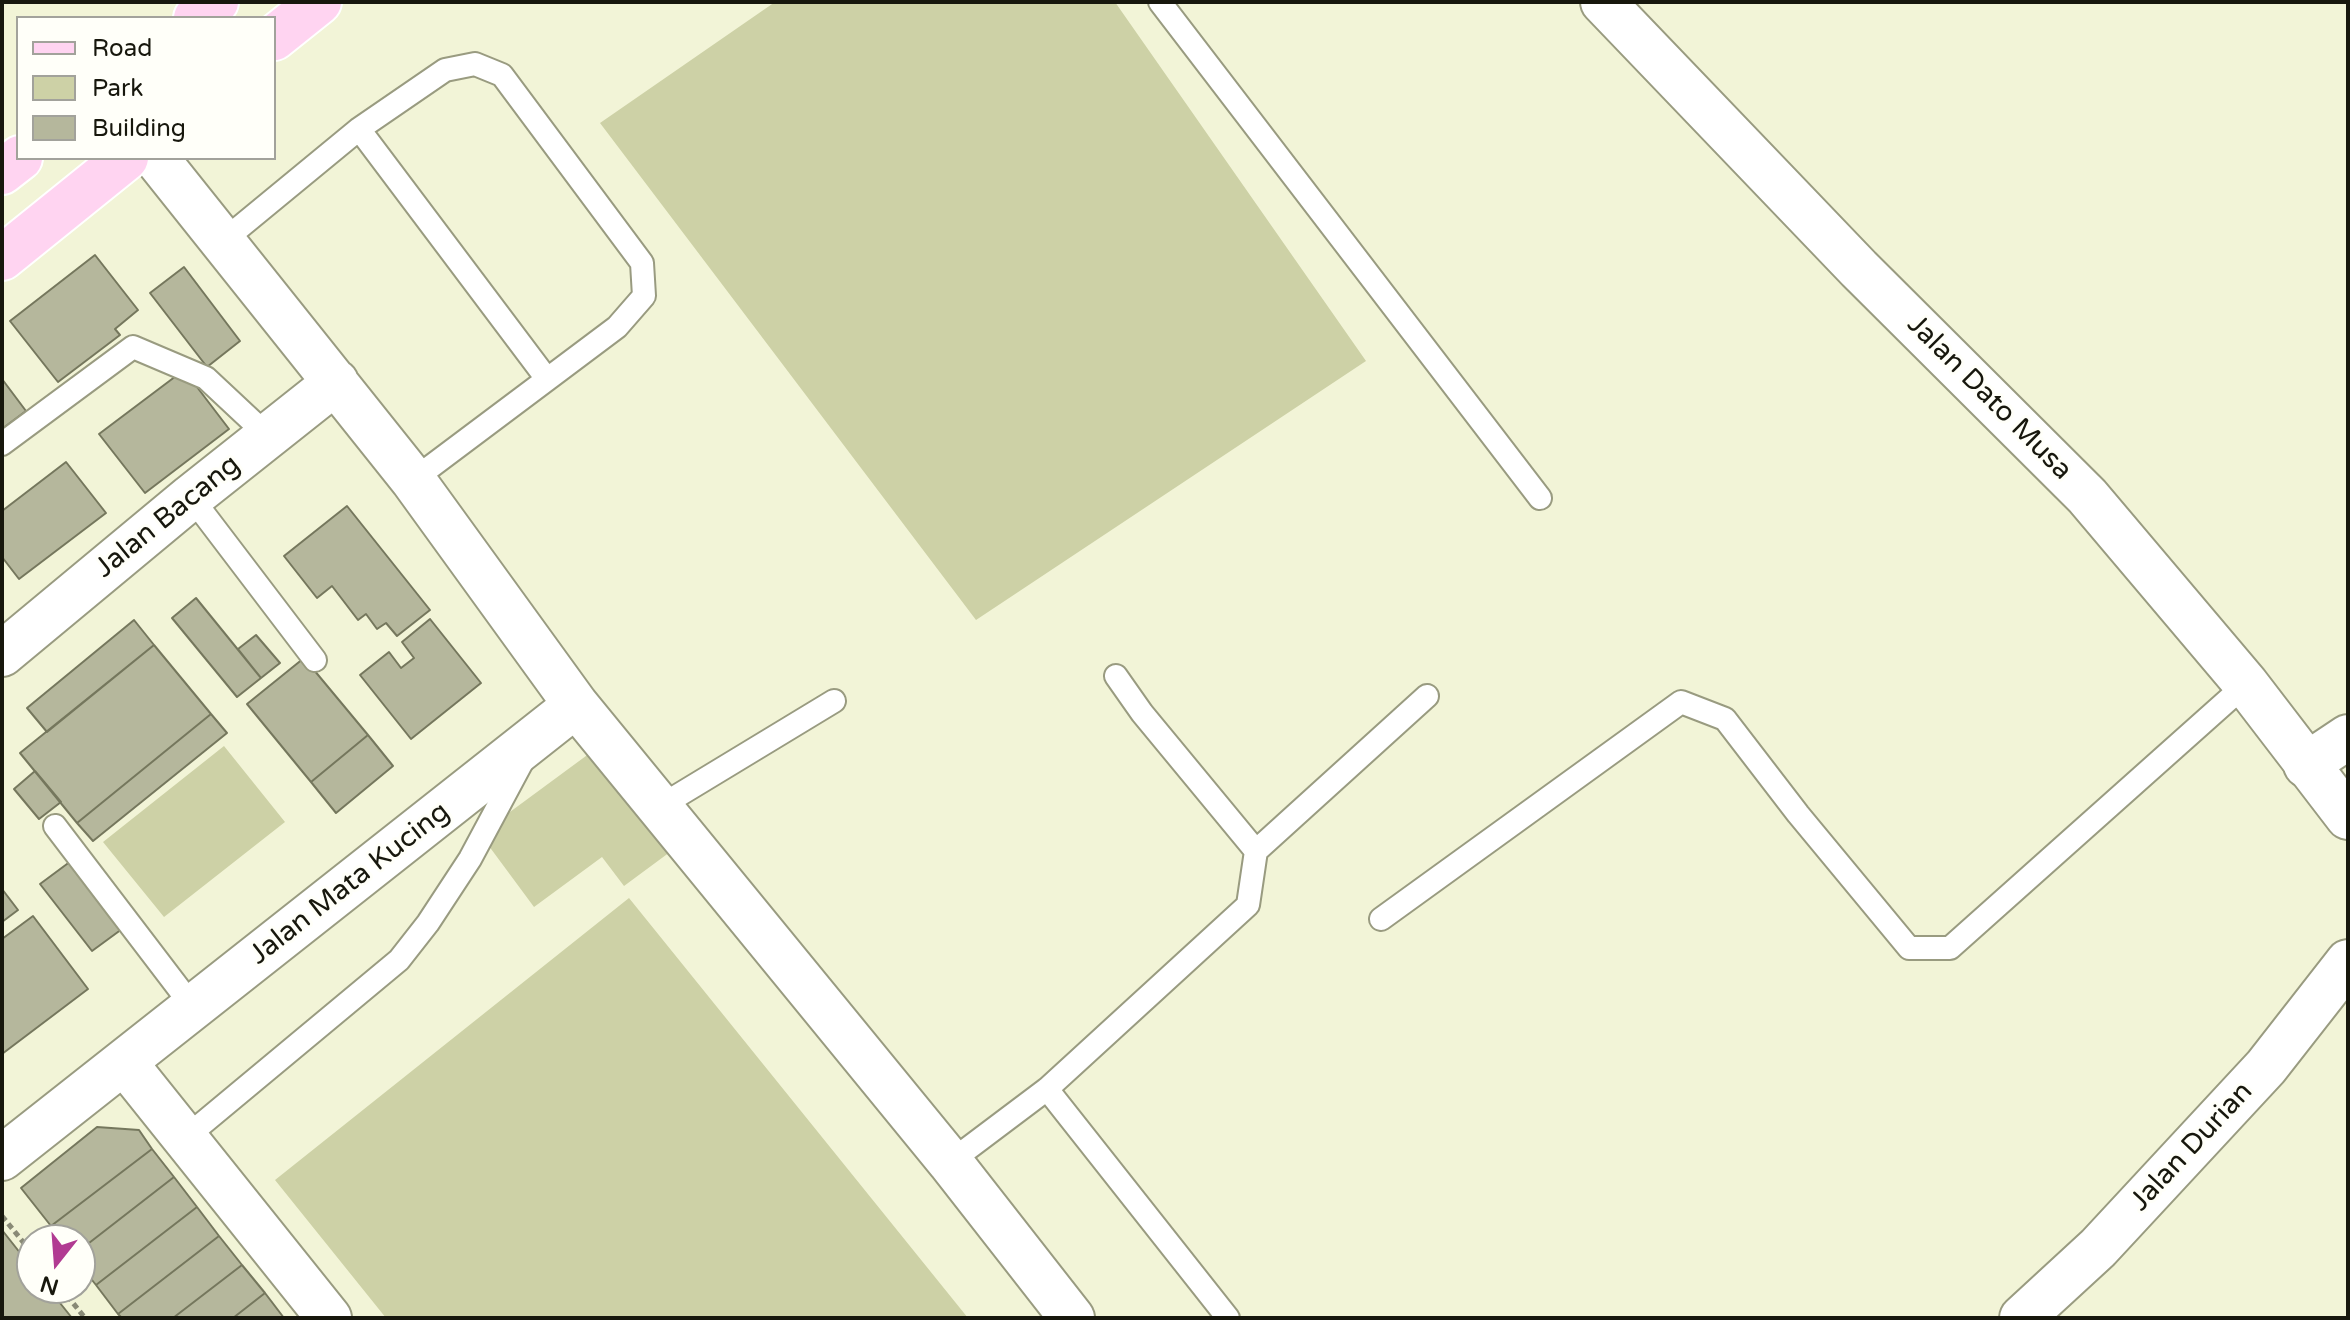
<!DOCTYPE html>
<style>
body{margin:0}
#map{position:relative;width:2350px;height:1320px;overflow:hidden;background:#f2f4d7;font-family:"Varela Round",sans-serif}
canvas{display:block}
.frame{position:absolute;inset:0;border:4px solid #17170d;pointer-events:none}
.legend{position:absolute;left:16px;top:16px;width:260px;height:144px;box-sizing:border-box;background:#fffff9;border:2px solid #a2a29b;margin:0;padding:10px 14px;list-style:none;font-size:24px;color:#17170d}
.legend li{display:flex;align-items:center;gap:16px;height:40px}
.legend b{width:40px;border:2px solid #a2a29b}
.north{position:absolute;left:16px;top:1224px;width:80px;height:80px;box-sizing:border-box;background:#fffff9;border:2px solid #a2a29b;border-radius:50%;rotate:197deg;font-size:22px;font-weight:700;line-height:32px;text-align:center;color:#17170d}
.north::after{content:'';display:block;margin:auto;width:28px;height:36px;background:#b13b92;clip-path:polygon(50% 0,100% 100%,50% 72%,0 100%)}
</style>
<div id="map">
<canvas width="2350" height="1320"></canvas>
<div class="frame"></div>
<ul class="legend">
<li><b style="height:10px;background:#ffd4f1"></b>Road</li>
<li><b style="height:22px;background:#cdd1a6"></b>Park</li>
<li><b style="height:22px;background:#b5b79c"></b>Building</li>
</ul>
<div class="north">N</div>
</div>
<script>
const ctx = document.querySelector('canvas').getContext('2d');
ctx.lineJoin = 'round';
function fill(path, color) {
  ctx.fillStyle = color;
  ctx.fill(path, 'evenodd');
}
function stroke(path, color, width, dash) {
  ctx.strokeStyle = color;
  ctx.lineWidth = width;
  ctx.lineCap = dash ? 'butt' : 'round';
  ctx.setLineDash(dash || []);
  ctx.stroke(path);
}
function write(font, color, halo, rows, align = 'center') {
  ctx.font = font + ' "Varela Round",sans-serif';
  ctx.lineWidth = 6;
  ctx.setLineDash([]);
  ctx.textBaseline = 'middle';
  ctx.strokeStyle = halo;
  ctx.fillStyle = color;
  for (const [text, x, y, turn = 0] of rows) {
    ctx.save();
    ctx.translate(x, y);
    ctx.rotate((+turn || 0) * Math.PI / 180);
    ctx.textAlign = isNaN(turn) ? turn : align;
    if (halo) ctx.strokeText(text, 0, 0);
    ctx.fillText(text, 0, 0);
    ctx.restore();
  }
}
const green = new Path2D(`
 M775 2H1115L1366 361 976 620 600 123Z
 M224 746 285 822 164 917 103 842Z
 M590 753 644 825 648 822 670 852 624 886 602 857 534 907 480 834Z
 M629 898 968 1318H386L275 1180Z`);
const building = new Path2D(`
 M95 255 138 310 115 329 120 335 58 382 10 321Z
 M184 267 240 341 207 367 150 293Z
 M184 370 229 429 145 493 99 434Z
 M2 379 26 411 2 429Z
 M66 462 106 513 19 579 2 557V511Z
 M347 506 430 610 397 636 386 623 377 629 366 614 358 620 332 586 317 598 284 556Z
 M196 598 261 678 237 697 172 618Z
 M430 619 481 683 411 739 360 675 389 652 401 668 414 658 402 642Z
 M134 620 154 645 47 732 27 708Z
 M256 635 280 663 261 678 238 649Z
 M154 645 211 714 77 823 20 753Z
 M304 658 368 735 311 782 247 704Z
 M211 714 227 733 93 841 77 823Z
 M368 735 393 766 336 813 311 782Z
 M35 771 61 802 39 819 14 789Z
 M71 861 122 929 92 951 40 884Z
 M2 889 18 910 2 922Z
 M33 916 88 989 2 1054V939Z
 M97 1127 139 1130 152 1149 51 1226 21 1188Z
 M152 1149 174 1177 80 1250V1240H61L51 1226Z
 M174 1177 197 1207 96 1285 80 1265V1250Z
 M197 1207 219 1236 118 1314 96 1285Z
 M2 1230 32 1268V1288H48L72 1318H2Z
 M219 1236 242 1265 173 1318H122L118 1314Z
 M242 1265 265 1293 233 1318H173Z
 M265 1293 284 1318H233Z`);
const path = new Path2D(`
 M2 1216 32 1253
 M61 1288 85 1318`);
const service = new Path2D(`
 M1160 2 1540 498
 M359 129 547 379
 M223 241 359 129 445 70 475 64 502 75 642 263 644 296 617 327 413 480
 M2 444 133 347 206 378 268 436
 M191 497 315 660
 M659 807 834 701
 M55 826 193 1007
 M1256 851 1427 696
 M1381 919 1681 702 1725 719 1798 814 1909 948H1950L2246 684
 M1047 1089 1228 1318
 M185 1138 399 960 428 923 470 859 523 760
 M950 1162 1047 1089 1248 905 1256 851 1142 713 1116 676`);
const minor = new Path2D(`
 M156 158 413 480 576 705 950 1162 1072 1318
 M2 654 191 497 336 382
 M2306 765 2348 737
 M124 1062 329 1318
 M2 1158 576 705
 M2022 1318 2098 1248 2266 1067 2348 962`);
const tertiary = new Path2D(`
 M1603 2 1859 269 2087 496 2246 684 2348 817`);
const primary = new Path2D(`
 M196 18 216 2
 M274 38 319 2
 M2 172 20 158
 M2 258 126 158`);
const streetNames = [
 ["Jalan Dato Musa",1989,398,45],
 ["Jalan Bacang",168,517,-39],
 ["Jalan Mata Kucing",350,884,-38],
 ["Jalan Durian",2192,1147,-47]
];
fill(green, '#cdd1a6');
fill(building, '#b5b79c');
stroke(building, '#75775d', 2);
stroke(service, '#999b80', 26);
stroke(minor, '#999b80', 48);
stroke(tertiary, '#999b80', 48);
stroke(primary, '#fff', 48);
stroke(path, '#898a76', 5, [6, 4]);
stroke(service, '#fff', 22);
stroke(minor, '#fff', 44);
stroke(tertiary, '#fff', 44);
stroke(primary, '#ffd4f1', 44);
write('28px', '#17170d', '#fffff9', streetNames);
</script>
